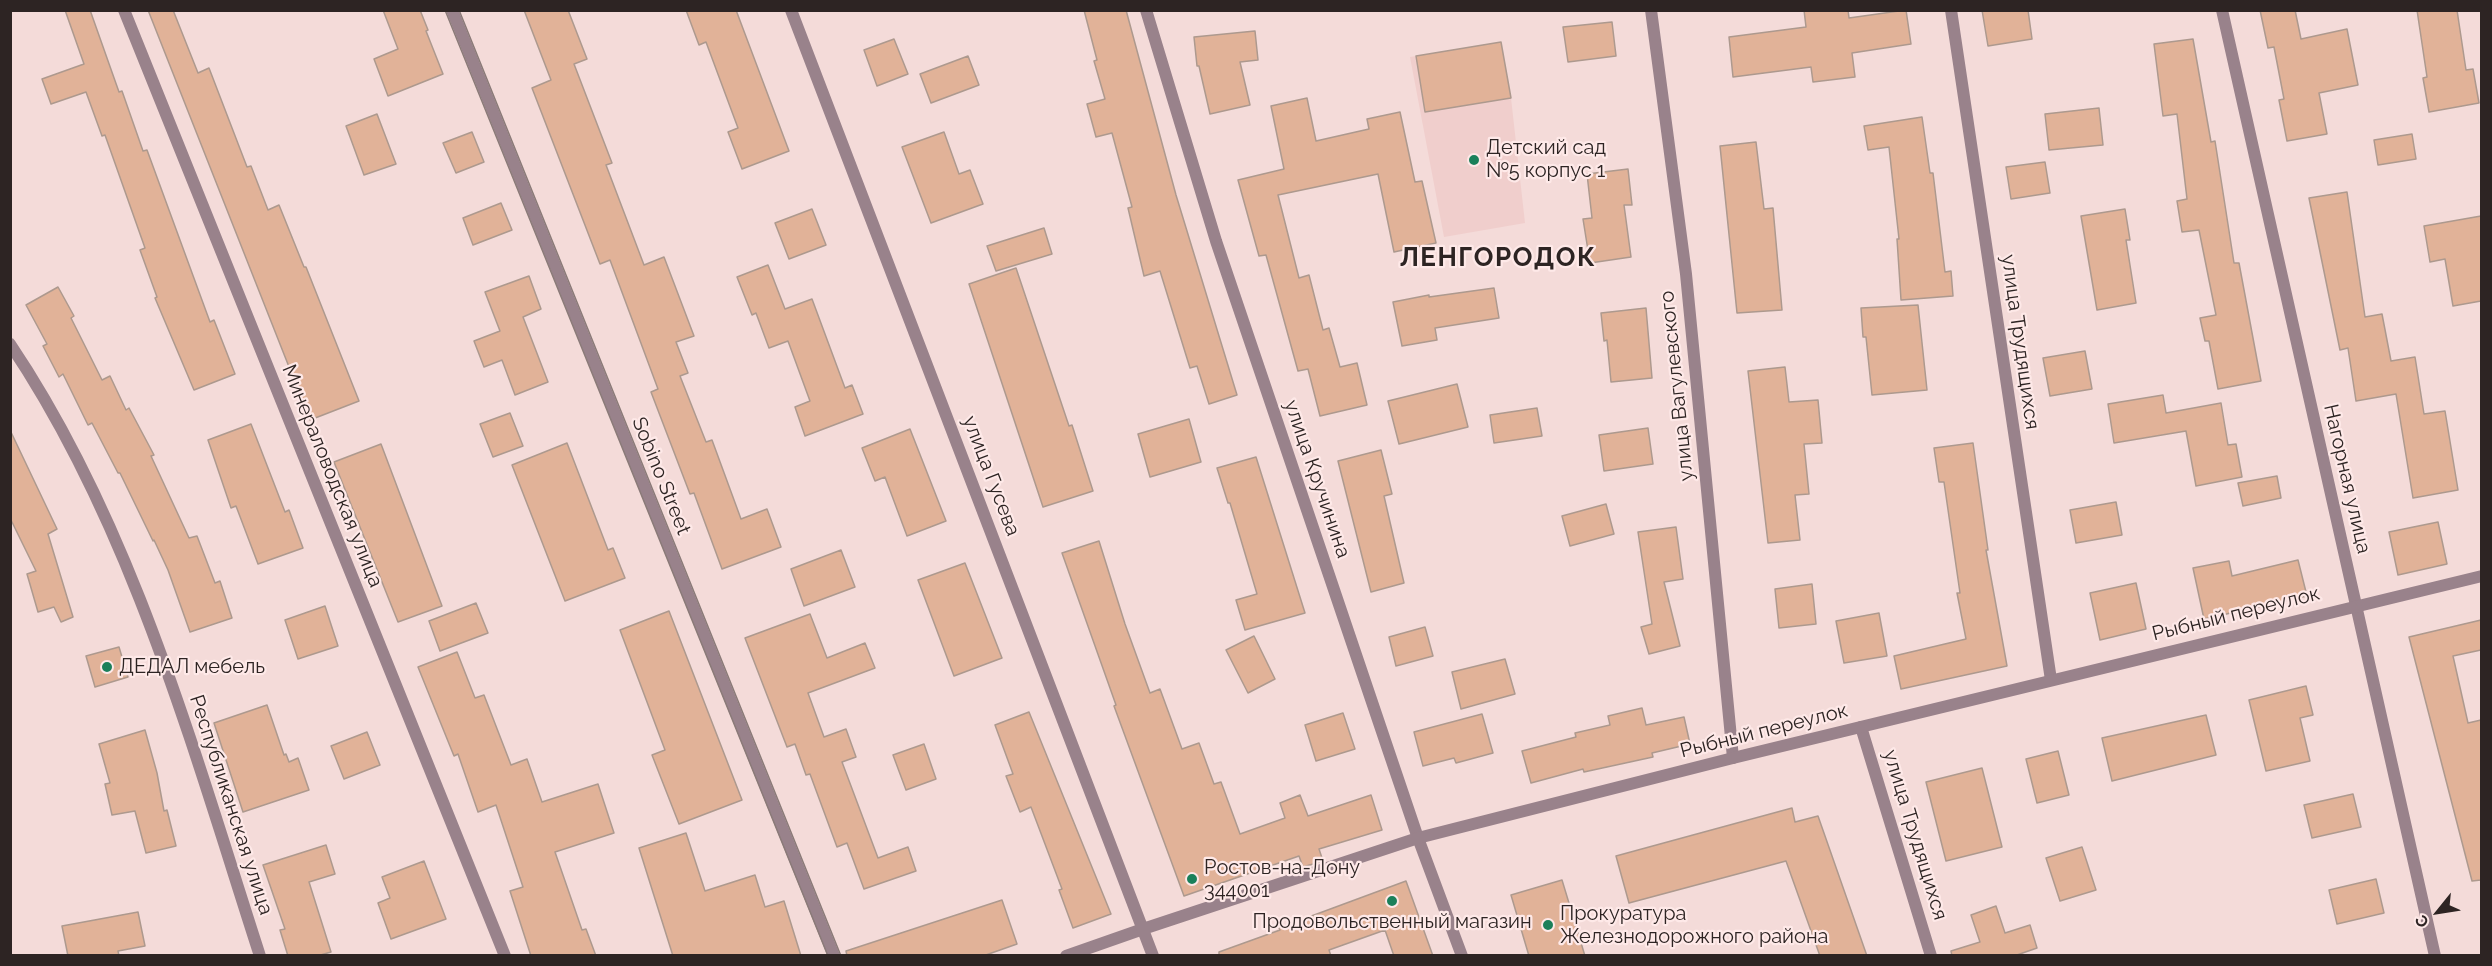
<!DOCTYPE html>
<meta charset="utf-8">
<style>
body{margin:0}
#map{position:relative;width:2492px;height:966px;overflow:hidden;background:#f4dbd9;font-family:Raleway,sans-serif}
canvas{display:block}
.frame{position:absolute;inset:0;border:12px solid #2d2423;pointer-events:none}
.north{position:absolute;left:2408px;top:882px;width:60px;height:60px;-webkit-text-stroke:4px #fee9e8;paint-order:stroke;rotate:240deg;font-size:16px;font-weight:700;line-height:24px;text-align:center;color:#2d2423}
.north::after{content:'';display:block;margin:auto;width:21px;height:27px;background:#2d2423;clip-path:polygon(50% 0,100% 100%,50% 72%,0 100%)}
</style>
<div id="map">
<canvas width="2492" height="966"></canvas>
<div class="frame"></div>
<div class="north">С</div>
</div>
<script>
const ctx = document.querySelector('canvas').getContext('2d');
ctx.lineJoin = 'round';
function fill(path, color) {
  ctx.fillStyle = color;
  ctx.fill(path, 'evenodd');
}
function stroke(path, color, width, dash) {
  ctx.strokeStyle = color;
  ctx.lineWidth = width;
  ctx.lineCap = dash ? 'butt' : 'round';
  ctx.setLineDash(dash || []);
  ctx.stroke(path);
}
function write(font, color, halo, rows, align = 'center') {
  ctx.font = font + ' Raleway,sans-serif';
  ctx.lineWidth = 4.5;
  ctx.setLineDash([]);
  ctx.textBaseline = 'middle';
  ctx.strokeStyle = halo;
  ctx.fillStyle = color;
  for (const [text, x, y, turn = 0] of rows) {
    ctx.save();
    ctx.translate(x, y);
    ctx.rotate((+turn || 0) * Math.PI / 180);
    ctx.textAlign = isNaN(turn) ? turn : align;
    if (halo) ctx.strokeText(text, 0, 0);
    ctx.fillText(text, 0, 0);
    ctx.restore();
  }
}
const built = new Path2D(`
 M1501 42 1511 98 1525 223 1444 237 1410 57Z`);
const building = new Path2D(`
 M65 10H90L119 92 122 91 143 151 147 150 210 322 214 320 235 374 194 390 155 298 157 297 140 250 145 248 105 135 102 136 86 92 51 104 42 79 84 64Z
 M148 10H173L198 73 209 68 247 167 251 166 268 210 279 205 304 267H306L359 401 310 420Z
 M383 10H420L428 30 426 31 443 74 388 96 374 59 398 49Z
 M524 10H568L587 59 574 64 612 163 606 165 644 265 664 257 694 336 676 342 688 373 680 376 706 442 712 440 741 519 767 509 781 547 722 569 694 493 690 494 651 392 658 389 610 260 600 264 532 88 551 80Z
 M686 10H736L789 151 742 169 728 132 738 128 706 42 699 45Z
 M1084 10H1126L1176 195 1237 395 1209 404 1197 366 1190 368 1160 271 1144 276 1128 208 1132 207 1112 133 1096 137 1087 104 1105 99 1094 61 1097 60Z
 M1804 10H1848L1849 18 1906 10 1911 44 1852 53 1855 77 1813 82 1811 67 1733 77 1729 37 1806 27Z
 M1982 10H2028L2032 39 1988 46Z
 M2260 10H2295L2301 39 2347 29 2358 85 2319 93 2327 134 2287 141 2279 100 2284 99 2274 47 2268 48Z
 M2417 10H2457L2466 70 2473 69 2479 103 2429 112 2423 78 2427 77Z
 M1612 22 1616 56 1568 62 1563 27Z
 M1255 31 1258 60 1240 62 1250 105 1210 114 1199 66H1197L1194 37Z
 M894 39 908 74 877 86 864 50Z
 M2193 39 2211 142 2215 141 2234 263H2239L2261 381 2218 389 2209 341H2205L2200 318 2216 315 2199 230 2182 232 2177 201 2187 199 2177 114 2163 116 2154 44Z
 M1501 42 1511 98 1425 112 1416 56Z
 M968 56 979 85 931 103 920 74Z
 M1307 98 1316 141 1369 129 1367 119 1400 112 1415 182 1422 181 1436 243 1394 252 1378 174 1278 195 1299 278 1309 275 1323 330 1329 328 1340 367 1357 363 1367 405 1320 416 1308 369 1298 371 1266 255 1259 256 1238 180 1284 169 1271 106Z
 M2099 108 2103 145 2049 150 2045 114Z
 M377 114 396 164 364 175 346 126Z
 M1922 117 1930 173H1933L1945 272 1951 271 1953 296 1901 300 1897 239H1899L1889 147 1868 150 1864 126Z
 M472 132 484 162 456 173 443 143Z
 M944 132 959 174 970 170 983 204 931 223 902 147Z
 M2412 134 2416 159 2378 165 2374 140Z
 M1756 142 1764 209 1773 208 1782 310 1737 313 1720 146Z
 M2045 162 2050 193 2011 199 2006 167Z
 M1628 169 1632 205H1624L1631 257 1590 263 1583 219 1592 218 1587 174Z
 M2347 192 2365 317 2382 314 2391 361 2415 357 2424 414 2445 411 2458 490 2413 498 2396 394 2356 401 2348 348 2340 350 2309 198Z
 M501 203 512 230 473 245 463 218Z
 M812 209 826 245 789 259 775 223Z
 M2125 209 2130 240H2126L2136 303 2097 310 2081 216Z
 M2481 216V301L2453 306 2445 259 2430 262 2424 226Z
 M1044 228 1052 254 996 271 987 246Z
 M768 265 785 309 812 299 845 388 852 385 863 414 805 436 795 407 810 401 788 341 769 348 756 313 752 315 737 277Z
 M1016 268 1069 426 1072 425 1093 491 1043 507 969 284Z
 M529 276 541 309 523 317 548 382 515 395 502 360 484 367 474 341 500 331 485 292Z
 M58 287 74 316 71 318 102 380 110 376 126 410 129 408 154 455 151 456 189 538 197 536 215 583 220 581 232 618 190 632 168 570 154 540 153 541 120 473H118L92 423 88 425 63 374 59 377 43 346 47 344 26 305Z
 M1494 288 1499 318 1435 328 1437 340 1402 346 1393 302 1429 295V297Z
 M1918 305 1927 390 1872 395 1866 337H1863L1861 308Z
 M1646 308 1652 378 1611 382 1607 340 1604 341 1601 313Z
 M2085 351 2092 389 2050 396 2043 358Z
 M1785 367 1789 402 1818 400 1822 443 1804 444 1809 494 1795 495 1800 540 1768 543 1748 371Z
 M1457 384 1468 427 1399 444 1388 401Z
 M2163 395 2166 413 2221 403 2228 445 2236 444 2242 477 2196 486 2186 431 2114 443 2108 404Z
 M1537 408 1542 436 1494 443 1490 415Z
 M510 413 523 446 493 457 480 424Z
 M1189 419 1201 462 1150 477 1138 434Z
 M251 424 285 512 289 510 303 548 258 564 236 506 231 508 208 440Z
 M1648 428 1653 464 1604 471 1599 435Z
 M910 429 946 521 907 536 885 477 875 481 862 448Z
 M10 430 57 529 48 534 73 617 61 622 54 607 38 612 27 574 36 571 10 518Z
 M567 443 608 550 613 548 625 578 565 601 512 465Z
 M1973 443 1988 550H1986L2007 666 1901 689 1894 656 1966 639 1957 593H1960L1944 482H1939L1934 448Z
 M381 444 442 606 398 622 334 462Z
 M1381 450 1392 494 1384 496 1404 583 1371 592 1338 461Z
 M1256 457 1305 613 1245 630 1236 600 1257 594 1230 503H1228L1217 468Z
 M2277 476 2281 498 2243 506 2238 483Z
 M2116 502 2122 535 2076 543 2070 510Z
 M1606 504 1614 534 1570 546 1562 516Z
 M2438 522 2447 564 2398 575 2389 532Z
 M1676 527 1683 579 1664 582 1680 646 1649 654 1641 627 1652 624 1638 532Z
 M1099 541 1125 624 1150 693 1160 689 1182 749 1199 743 1214 784 1221 782 1240 834 1285 818 1280 803 1300 795 1308 816 1371 795 1382 830 1319 849 1323 861 1303 867 1299 856 1184 896 1114 706 1116 705 1062 553Z
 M841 550 855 587 804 606 791 569Z
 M2298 560 2307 596 2204 619 2193 568 2229 561 2232 576Z
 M965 563 1002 658 954 676 918 580Z
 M2136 583 2146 629 2100 640 2090 593Z
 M1812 584 1816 624 1779 628 1775 589Z
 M476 603 488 633 440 651 429 621Z
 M325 606 338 646 298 659 285 620Z
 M669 611 742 800 679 824 652 755 665 750 620 630Z
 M1879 613 1887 656 1844 663 1836 621Z
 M810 614 827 658 865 643 875 668 808 693 824 737 846 729 856 757 842 762 878 858 908 847 916 871 864 889 847 843 837 847 810 774 806 775 795 744 787 747 745 638Z
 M2481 620V650L2453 656 2468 723 2481 720V880L2472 881 2409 637Z
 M1425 627 1433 656 1396 666 1389 637Z
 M1254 636 1275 679 1248 693 1226 650Z
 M119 647 128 677 95 687 86 656Z
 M457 652 475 698 484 695 511 765 527 759 542 802 598 784 614 833 555 852 582 930 586 929 596 956H531L510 891 523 887 496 805 478 812 458 754 454 756 418 667Z
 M1505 659 1515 694 1461 709 1452 672Z
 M2306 686 2313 715 2300 718 2310 761 2266 771 2249 700Z
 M267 705 284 755 286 754 289 762 298 758 309 790 243 812 214 723Z
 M1642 708 1646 725 1684 717 1690 744 1652 753 1653 757 1584 772 1583 769 1531 783 1522 751 1576 737 1575 733 1610 725 1608 716Z
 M1029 712 1111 914 1073 928 1059 890 1062 889 1031 807 1020 812 1006 776 1013 774 995 725Z
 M1343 713 1355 749 1316 761 1305 725Z
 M1482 714 1493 753 1456 763 1454 758 1423 766 1414 732Z
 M2206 715 2216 755 2112 781 2102 738Z
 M145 730 157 773 164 811 167 810 176 846 146 853 135 811 112 815 105 784 110 783 99 744Z
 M367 732 380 765 344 779 331 746Z
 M924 744 936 779 906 790 893 755Z
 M2058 751 2069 795 2037 803 2026 759Z
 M1982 768 2002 847 1946 861 1926 782Z
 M2353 794 2361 827 2312 838 2304 805Z
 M1792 808 1795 822 1818 816 1867 956H1820L1786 861 1629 903 1616 856Z
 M686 833 705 891 755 875 765 907 784 901 801 956H673L639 848Z
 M326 845 335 874 309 882 331 952 317 956H288L280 930 285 929 263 865Z
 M2082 847 2096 890 2060 901 2046 858Z
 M424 861 446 919 391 939 378 903 390 898 382 877Z
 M2376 879 2384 913 2337 924 2329 890Z
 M1562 880 1585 956H1529L1511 895Z
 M1406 881 1433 956H1394L1385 930 1329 950 1331 956H1219V952L1280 930 1279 928Z
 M1002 900 1017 944 983 956H847L846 951Z
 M1996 906 2005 933 2030 925 2037 948 2014 956H1952L1951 951 1980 942 1971 915Z
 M138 912 145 946 118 951 119 956H68L62 926Z`);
const minor = new Path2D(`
 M124 10 505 956
 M452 10 834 956
 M1146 10 1216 241 1418 838 1462 956
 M1651 10 1686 274 1733 758
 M1951 10 2051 680
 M2222 10 2435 956
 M1861 727 1931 956
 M1066 956 1143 929`);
const tertiary = new Path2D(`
 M791 10 1153 956
 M10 344C132 525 193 749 260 956
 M1143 929 1418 838 1733 758 2482 576`);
const tram = new Path2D(`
 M445 10 828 956
 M459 10 841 956`);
const markers = [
 [1474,160,6,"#1b805a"],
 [107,667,6,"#1b805a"],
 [1192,879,6,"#1b805a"],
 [1392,901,6,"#1b805a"],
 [1548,925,6,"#1b805a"]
];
const poiNames = [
 ["Детский сад",1486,148],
 ["№5 корпус 1",1486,171],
 ["ДЕДАЛ мебель",119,667],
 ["Ростов-на-Дону",1204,868],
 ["344001",1204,891],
 ["Прокуратура",1560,914],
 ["Железнодорожного района",1560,937],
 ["Продовольственный магазин",1392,922,"center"]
];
const streetNames = [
 ["улица Трудящихся",2020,342,82],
 ["улица Вагулевского",1677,386,-96],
 ["Минераловодская улица",332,476,68],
 ["Sobino Street",661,476,68],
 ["улица Гусева",991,476,69],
 ["улица Кручинина",1317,479,71],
 ["Нагорная улица",2347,479,77],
 ["Рыбный переулок",2236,614,-14],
 ["Рыбный переулок",1764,731,-14],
 ["Республиканская улица",231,805,72],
 ["улица Трудящихся",1915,835,73]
];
const districtNames = [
 ["ЛЕНГОРОДОК",1498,258]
];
fill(built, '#f0cecc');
fill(building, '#e1b298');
stroke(building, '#ad998e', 1.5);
stroke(minor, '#99828b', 12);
stroke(tertiary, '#99828b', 12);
stroke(tram, '#8a7a78', 1.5);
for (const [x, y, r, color] of markers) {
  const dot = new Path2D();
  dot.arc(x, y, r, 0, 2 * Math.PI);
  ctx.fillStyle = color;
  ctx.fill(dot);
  stroke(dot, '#fee9e8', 2);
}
write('20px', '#2d2423', '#fee9e8', poiNames, 'left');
write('20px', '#2d2423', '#fee9e8', streetNames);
ctx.letterSpacing = '1.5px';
write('bold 26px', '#2d2423', '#fee9e8', districtNames);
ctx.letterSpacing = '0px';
</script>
